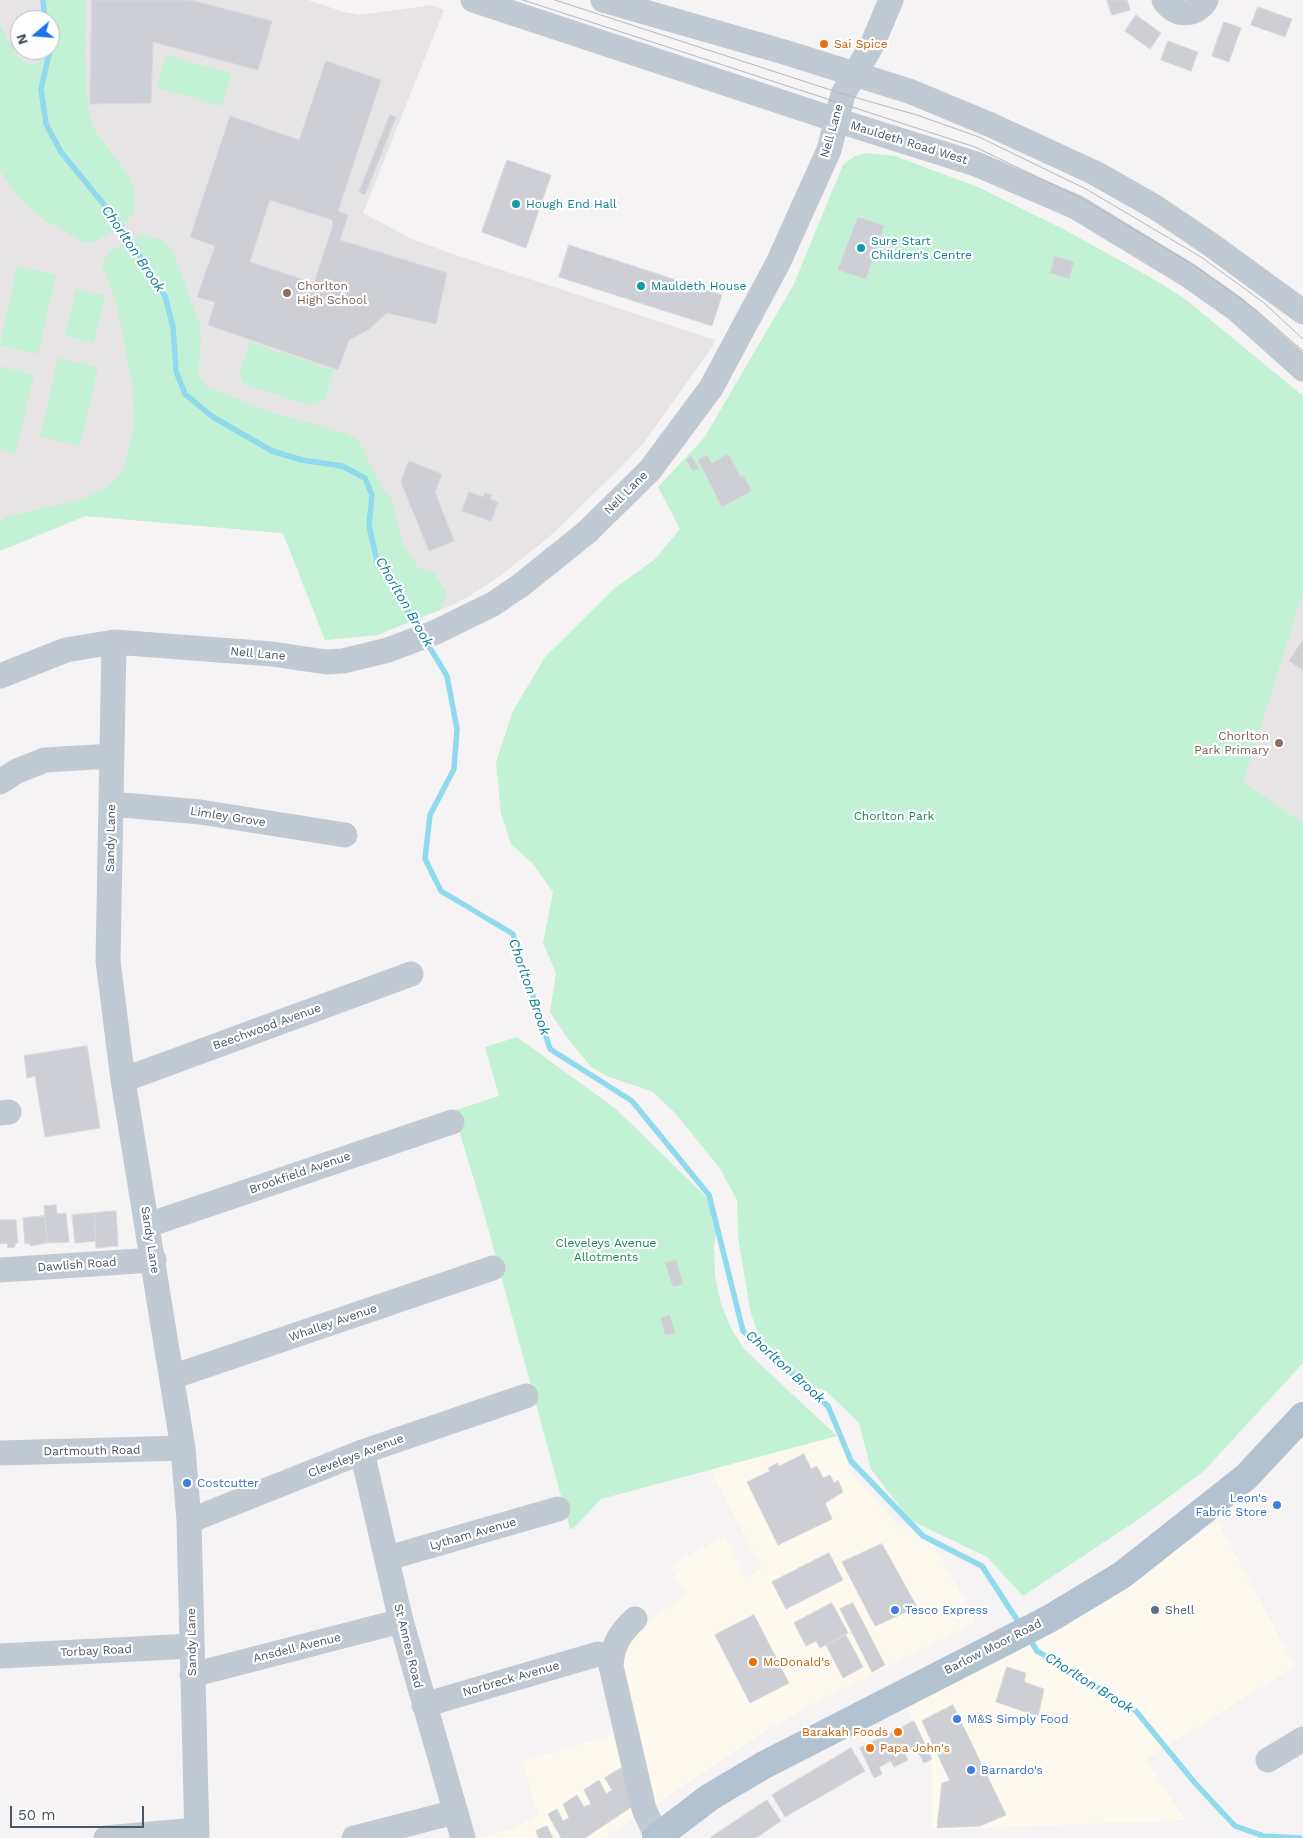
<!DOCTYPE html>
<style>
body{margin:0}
#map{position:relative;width:1303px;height:1838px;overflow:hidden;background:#f5f3f3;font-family:"Work Sans",sans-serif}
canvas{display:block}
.north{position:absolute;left:10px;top:10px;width:50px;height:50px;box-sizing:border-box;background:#fff;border:1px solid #b7bbc0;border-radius:50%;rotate:252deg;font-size:14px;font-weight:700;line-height:20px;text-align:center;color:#4a5661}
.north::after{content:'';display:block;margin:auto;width:18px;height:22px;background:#1a73e8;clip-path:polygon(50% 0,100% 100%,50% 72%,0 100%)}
.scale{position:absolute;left:10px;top:1806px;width:134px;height:22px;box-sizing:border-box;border:2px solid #4a5661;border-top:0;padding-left:6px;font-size:15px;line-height:18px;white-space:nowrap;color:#4a5661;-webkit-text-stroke:4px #fff;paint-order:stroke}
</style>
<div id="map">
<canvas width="1303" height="1838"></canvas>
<div class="north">N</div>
<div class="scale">50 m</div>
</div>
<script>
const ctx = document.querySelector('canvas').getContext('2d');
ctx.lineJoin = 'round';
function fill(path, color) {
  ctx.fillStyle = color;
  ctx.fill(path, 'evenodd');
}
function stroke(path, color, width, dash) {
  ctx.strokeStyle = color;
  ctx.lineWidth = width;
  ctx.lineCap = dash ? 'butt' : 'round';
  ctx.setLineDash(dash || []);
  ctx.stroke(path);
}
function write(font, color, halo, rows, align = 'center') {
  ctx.font = font + ' "Work Sans",sans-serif';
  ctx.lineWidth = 4.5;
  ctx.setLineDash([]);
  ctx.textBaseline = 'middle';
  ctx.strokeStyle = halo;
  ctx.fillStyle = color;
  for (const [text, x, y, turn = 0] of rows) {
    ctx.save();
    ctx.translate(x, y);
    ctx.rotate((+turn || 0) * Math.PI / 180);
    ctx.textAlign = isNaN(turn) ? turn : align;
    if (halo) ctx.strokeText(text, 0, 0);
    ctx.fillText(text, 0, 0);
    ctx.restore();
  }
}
const commercial = new Path2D(`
 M837 1436 852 1474 899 1527 900 1529 907 1525 930 1539 977 1622 813 1704 762 1733 649 1809 622 1677 627 1635 687 1595 669 1566 725 1536 746 1577 762 1569 710 1469Z
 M1217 1521 1295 1666 1146 1759 1185 1820 932 1830V1761L906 1706 1104 1601Z
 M614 1734 639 1815 602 1838H478L510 1830 538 1815 522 1762Z`);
const education = new Path2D(`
 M0 0H308L344 12 360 15 432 5 444 10 363 213 412 239 450 253 715 340 712 347 646 440 619 469 548 538 500 576 466 598 452 605 377 635 325 640 283 533 85 516 0 551ZM20 20H50V50H20Z
 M1303 593V823L1242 782Z`);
const green = new Path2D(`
 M43 0H85C86 28 82 103 93 126 105 151 139 176 135 206 133 224 106 234 93 243L82 241 41 218 15 194 0 170V25L15 53 22 61 31 66C54 56 50 42 50 20H45Z
 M166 55 231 73 222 106 157 88Z
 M866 153 895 156 978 187 1065 230 1150 277 1184 298 1303 396V593L1243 782 1303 823V1363L1204 1471 1139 1519 1023 1596 987 1557 910 1520 871 1469 859 1423 827 1392 791 1376 764 1353 750 1310 738 1236 737 1200 719 1167 675 1113 653 1092 609 1077 591 1067 566 1036 550 1012 556 973 543 943 553 892 533 864 511 844 501 813 496 762 513 711 545 657 615 588 655 559 680 529 658 487 704 438 793 286 843 165 855 156Z
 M139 235 162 240 172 250 179 268 200 326 201 340 198 375 207 387 276 414 346 433 359 441 383 489 391 498 404 546 418 567 434 573 447 593 440 610 377 635 325 640 283 533 85 516 0 551V521L7 517 33 510 77 501 108 487 124 469 134 424 132 383 116 302 102 265 109 252Z
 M17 266 56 275 38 354 0 345Z
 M76 289 105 296 94 343 65 336Z
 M250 342 334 370 325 400 311 405 245 385 239 374Z
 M58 358 98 367 80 446 40 437Z
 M0 366 34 375 15 454 0 450Z
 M517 1037 616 1109 706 1197 719 1221 714 1246 715 1276 721 1304 731 1328 744 1349 837 1436 601 1499 574 1528 570 1529 482 1206 453 1111 499 1096 485 1047Z`);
const stream = new Path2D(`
 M43 0 45 20
 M50 50 41 89 46 124 61 152 119 223 165 296 173 327 176 371 185 394 213 417 272 451 302 460 342 466 365 478 372 495 369 526 377 561 421 632
 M427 643 447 676 457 729 454 769 430 815 425 859 441 891 513 934 550 1049 632 1101 709 1195 743 1331 828 1406 851 1461 923 1536 982 1566 1021 1626
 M1029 1638 1037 1651 1135 1710 1195 1783 1235 1826 1264 1836 1300 1838`);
const building = new Path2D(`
 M92 0H190L272 21 258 70 153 42 151 103 90 104Z
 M1107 0H1127L1130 10 1112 15Z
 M1258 7 1292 19 1285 37 1251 25Z
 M1136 15 1161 33 1150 49 1125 31Z
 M1224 22 1241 28 1229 62 1212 56Z
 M1168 41 1198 52 1191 71 1161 60Z
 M326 61 381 80 338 211 348 215 340 240 447 273 436 324 387 313 368 330 349 340 338 370 208 325 215 302 197 297 215 246 190 237 230 116 299 140ZM270 200 332 220 333 225 314 283 250 262Z
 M390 115 396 117 365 195 359 192Z
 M507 160 551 175 526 248 482 232Z
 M858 217 884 226 866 279 838 270Z
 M569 245 722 295 712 326 559 277Z
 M1055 256 1074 262 1069 279 1050 273Z
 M728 454 741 477 743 475 752 491 722 507 698 460 707 455 712 463Z
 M691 456 699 468 693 471 686 460Z
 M409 461 442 474 435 492 454 541 429 551 401 482Z
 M469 492 483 497 485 493 492 495 490 499 498 502 491 521 462 511Z
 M1303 640V670L1289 661Z
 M87 1046 100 1128 45 1137 35 1076 27 1078 24 1056Z
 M56 1205 57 1214 66 1213 69 1242 47 1243 44 1206Z
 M116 1211 118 1246 96 1248 94 1213Z
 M94 1213 96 1241 75 1243 72 1215Z
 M45 1216 47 1243 30 1246V1243L25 1244 23 1218Z
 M0 1220H16L18 1243H15V1247L8 1248 7 1243 0 1244Z
 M676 1260 683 1284 673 1287 665 1263Z
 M670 1315 675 1333 665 1335 661 1318Z
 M804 1454 811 1469 817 1466 823 1478 830 1475 834 1483 838 1480 843 1492 825 1503 832 1519 778 1545 747 1482 770 1471 768 1468 778 1463 779 1466Z
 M882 1544 917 1607 875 1626 842 1562Z
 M829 1553 843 1580 786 1609 772 1582Z
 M832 1603 848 1633 820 1648 816 1641 806 1646 794 1623Z
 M853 1603 885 1665 872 1672 840 1609Z
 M754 1615 789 1683 750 1703 715 1635Z
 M846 1635 863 1667 843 1678 826 1645Z
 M1007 1667 1026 1673 1024 1682 1044 1689 1038 1716 996 1702Z
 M953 1705 1006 1815 980 1826 937 1828 942 1783 950 1781 922 1721Z
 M914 1721 932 1759 924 1763 916 1748 905 1754 908 1760 894 1767 891 1761 879 1767 882 1774 874 1778 860 1748Z
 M851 1748 865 1771 785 1817 772 1795Z
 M621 1768 639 1802 585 1838H561L548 1814 557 1809 563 1821 569 1818 563 1804 577 1795 584 1807 591 1804 584 1790 599 1780 606 1794 612 1790 605 1778Z
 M767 1800 781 1821 756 1838H710Z
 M547 1826 553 1838H539L536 1831Z`);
const minor = new Path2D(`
 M473 0 836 120 976 164 1076 207 1188 275 1236 309 1303 369
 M603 0 784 52 909 91 991 125 1095 173 1155 207 1210 244 1303 312
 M1164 0C1174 17 1197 17 1206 0
 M114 642 108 961 123 1080 183 1448 189 1521 197 1838
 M0 676 66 650 114 642 272 654 326 662 343 661 388 650 436 632 493 604 521 585 587 532 650 470 711 388 778 263 829 150 843 94 872 45 891 0
 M0 782 17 771 45 760 112 756
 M111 804 200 812 345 835
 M123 1080 411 974
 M0 1113 9 1112
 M148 1225 452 1122
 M0 1270 154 1260
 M172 1377 493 1268
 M362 1452 401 1621 463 1838
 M0 1453 183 1448
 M189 1521 362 1452 526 1396
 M388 1558 558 1509
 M635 1619C620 1633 612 1645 611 1666L644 1809 657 1837
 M0 1656 192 1646
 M192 1675 401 1621
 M424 1705 598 1654
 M1268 1760 1303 1739
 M106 1838 196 1830
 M354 1838 455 1812`);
const major = new Path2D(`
 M656 1838 710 1797 764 1765 1049 1619 1122 1575 1246 1477 1303 1416`);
const tram = new Path2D(`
 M523 0 975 147 1081 198 1195 266 1256 310 1303 351
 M555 0 843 94 917 115 979 137 1086 189 1201 257 1263 302 1303 339`);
const markers = [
 [824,44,5,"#e8710a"],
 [516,204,5,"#0f9aa8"],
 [861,248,5,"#0f9aa8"],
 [641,286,5,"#0f9aa8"],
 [287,293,5,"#8d6e63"],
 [1279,743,5,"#8d6e63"],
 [187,1483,5,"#3f7fe0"],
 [1277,1505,5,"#3f7fe0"],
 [895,1610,5,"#3f7fe0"],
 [1155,1610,5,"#5c6f8a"],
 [753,1662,5,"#e8710a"],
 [957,1719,5,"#3f7fe0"],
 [898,1732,5,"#e8710a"],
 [870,1748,5,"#e8710a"],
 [971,1770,5,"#3f7fe0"]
];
const foodNames = [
 ["Sai Spice",834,44],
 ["McDonald's",763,1662],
 ["Barakah Foods",888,1732,"right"],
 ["Papa John's",880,1748]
];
const streetNames = [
 ["Nell Lane",832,131,-74],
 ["Mauldeth Road West",909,143,17],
 ["Nell Lane",626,493,-45],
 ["Nell Lane",258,654,5],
 ["Limley Grove",228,817,9],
 ["Sandy Lane",111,838,-89],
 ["Beechwood Avenue",267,1027,-20],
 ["Brookfield Avenue",300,1173,-19],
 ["Sandy Lane",150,1240,81],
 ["Dawlish Road",77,1265,-4],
 ["Whalley Avenue",333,1323,-19],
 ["Dartmouth Road",92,1451,-1],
 ["Cleveleys Avenue",356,1456,-21],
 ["Lytham Avenue",473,1534,-16],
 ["Sandy Lane",192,1642,-91],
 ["St Annes Road",408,1646,76],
 ["Barlow Moor Road",993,1647,-27],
 ["Ansdell Avenue",297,1648,-14],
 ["Torbay Road",96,1651,-3],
 ["Norbreck Avenue",511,1679,-16]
];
const cultureNames = [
 ["Hough End Hall",526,204],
 ["Sure Start",871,241],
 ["Children's Centre",871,255],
 ["Mauldeth House",651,286]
];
const educationNames = [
 ["Chorlton",297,286],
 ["High School",297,300],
 ["Chorlton",1269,736,"right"],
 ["Park Primary",1269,750,"right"]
];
const parkNames = [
 ["Chorlton Park",894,816],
 ["Cleveleys Avenue",606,1243],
 ["Allotments",606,1257]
];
const shopNames = [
 ["Costcutter",197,1483],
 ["Leon's",1267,1498,"right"],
 ["Fabric Store",1267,1512,"right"],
 ["Tesco Express",905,1610],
 ["M&S Simply Food",967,1719],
 ["Barnardo's",981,1770]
];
const serviceNames = [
 ["Shell",1165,1610]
];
const waterNames = [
 ["Chorlton Brook",133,249,56],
 ["Chorlton Brook",404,602,60],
 ["Chorlton Brook",529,987,71],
 ["Chorlton Brook",785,1367,42],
 ["Chorlton Brook",1089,1683,32]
];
fill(commercial, '#fdf9ef');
fill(education, '#e6e4e5');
fill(green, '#c3f1d5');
stroke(stream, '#90daee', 5.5);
fill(building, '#cdcfd5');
stroke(building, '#d7d9de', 1);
stroke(minor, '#c1cad2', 25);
stroke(major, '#b3c2d1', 28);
stroke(tram, '#b5b8bd', 1);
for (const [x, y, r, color] of markers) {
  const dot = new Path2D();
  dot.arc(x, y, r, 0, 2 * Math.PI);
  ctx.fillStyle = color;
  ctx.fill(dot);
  stroke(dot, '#fff', 2);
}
write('12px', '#c56008', '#fff', foodNames, 'left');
write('12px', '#4a5661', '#fff', streetNames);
write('12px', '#0d838f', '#fff', cultureNames, 'left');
write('12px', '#785e54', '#fff', educationNames, 'left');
write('12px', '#17864f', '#fff', parkNames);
write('12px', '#366cbe', '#fff', shopNames, 'left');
write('12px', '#4e5e75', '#fff', serviceNames, 'left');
write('italic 14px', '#0c7c9b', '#fff', waterNames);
</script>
